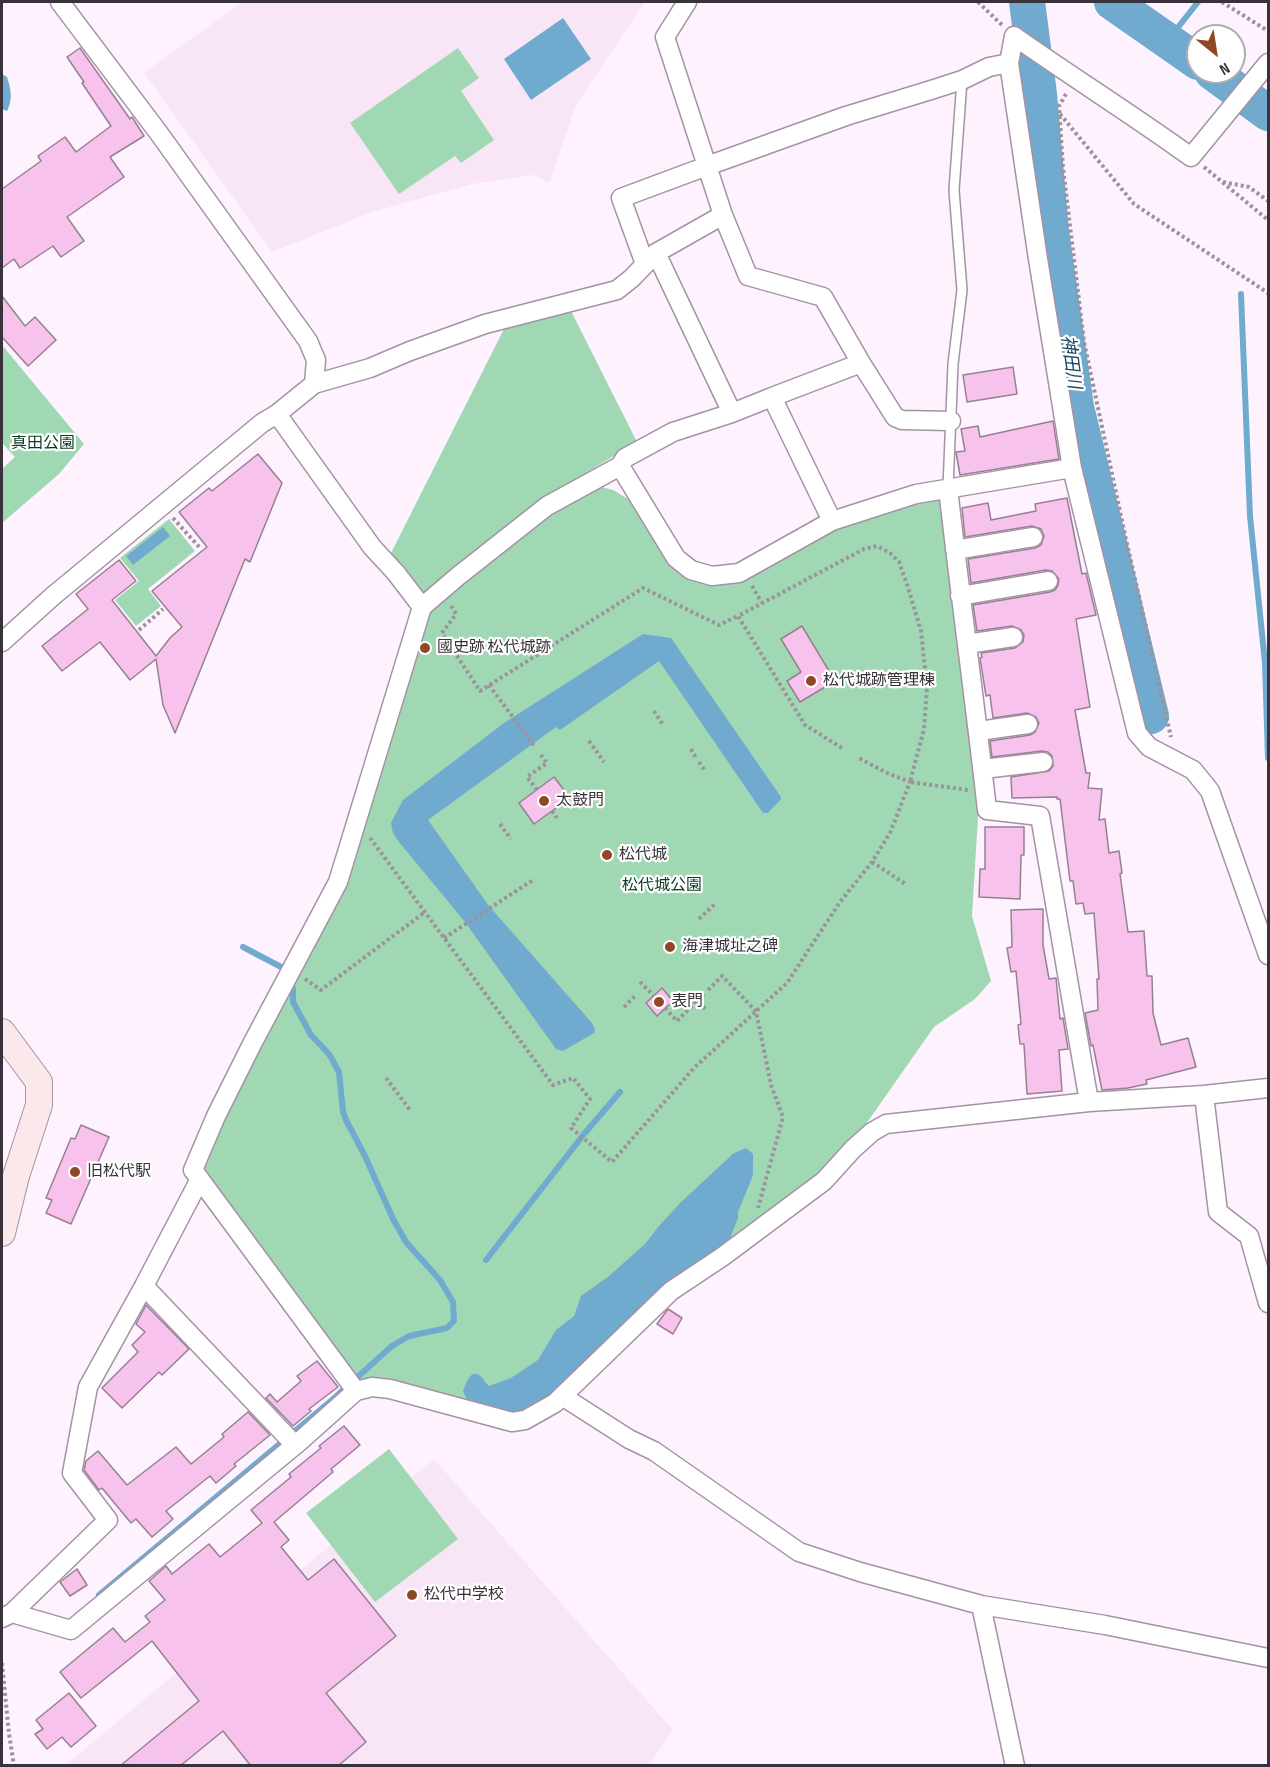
<!DOCTYPE html>
<meta charset="utf-8">
<style>
body{margin:0}
#map{position:relative;width:1270px;height:1767px;overflow:hidden;background:#fdf2fe;font-family:"Sofia Sans Condensed",sans-serif}
canvas{display:block}
.frame{position:absolute;inset:0;border:3px solid #39323a;pointer-events:none}
.north{position:absolute;left:1186px;top:24px;width:60px;height:60px;box-sizing:border-box;background:#fff;border:2px solid #b0adb0;border-radius:50%;rotate:150deg;font-size:16px;font-weight:700;line-height:24px;text-align:center;color:#39323a}
.north::after{content:'';display:block;margin:auto;width:21px;height:27px;background:#8f4726;clip-path:polygon(50% 0,100% 100%,50% 72%,0 100%)}
</style>
<div id="map">
<canvas width="1270" height="1767"></canvas>
<div class="frame"></div>
<div class="north">N</div>
</div>
<script>
const ctx = document.querySelector('canvas').getContext('2d');
ctx.lineJoin = 'round';
function fill(path, color) {
  ctx.fillStyle = color;
  ctx.fill(path, 'evenodd');
}
function stroke(path, color, width, dash) {
  ctx.strokeStyle = color;
  ctx.lineWidth = width;
  ctx.lineCap = dash ? 'butt' : 'round';
  ctx.setLineDash(dash || []);
  ctx.stroke(path);
}
function write(font, color, halo, rows, align = 'center') {
  ctx.font = font + ' "Sofia Sans Condensed","Noto Sans JP",sans-serif';
  ctx.lineWidth = 4.5;
  ctx.setLineDash([]);
  ctx.textBaseline = 'middle';
  ctx.strokeStyle = halo;
  ctx.fillStyle = color;
  for (const [text, x, y, turn = 0] of rows) {
    ctx.save();
    ctx.translate(x, y);
    ctx.rotate((+turn || 0) * Math.PI / 180);
    ctx.textAlign = isNaN(turn) ? turn : align;
    if (halo) ctx.strokeText(text, 0, 0);
    ctx.fillText(text, 0, 0);
    ctx.restore();
  }
}
const education = new Path2D(`
 M242 2H645L576 105 549 183 534 175 472 184 375 211 272 252 144 73Z
 M434 1459 673 1730 649 1765 64 1766Z`);
const green = new Path2D(`
 M458 48 479 78 461 91 494 140 461 163 455 156 399 194 350 123Z
 M567 310 572 313 637 442 546 497 421 596 390 555 503 331 506 327Z
 M2 345 84 444 59 474 2 523V469L15 457 2 443Z
 M597 486 613 490 630 500 670 565 682 576 695 582 711 585 733 581 846 522 941 493 979 800 972 916 991 981 975 999 934 1027 866 1124 817 1176 668 1286 530 1410 357 1385 201 1172 215 1132 330 912 428 612 484 565 556 512Z
 M169 519 195 551 148 589 161 606 136 626 115 600 139 581 120 558Z
 M389 1449 458 1539 375 1602 306 1513Z`);
const water = new Path2D(`
 M563 18 591 59 531 100 504 59Z
 M2 74 7 77C11 89 13 100 7 111L2 109Z
 M163 527 170 536 133 565 126 556Z
 M643 634 671 638 781 797V799L768 813H763L659 661 560 730 556 727 428 820 489 906 592 1023 595 1030 594 1033 563 1051 556 1049 465 922 399 842 393 833 391 823 403 800 504 723Z
 M746 1148 753 1154V1175L738 1212V1218L729 1241 668 1286 556 1394 530 1410 514 1414 468 1402 463 1391C466 1385 469 1369 479 1375 483 1377 485 1383 489 1386L511 1378 538 1360 556 1330 574 1316 581 1296 609 1276 645 1244 659 1226 680 1203 734 1153Z`);
const stream = new Path2D(`
 M1168 40 1198 2
 M1241 294 1250 516 1265 663 1268 758
 M243 947 283 968 286 972
 M486 1260 584 1134 620 1092
 M99 1595 332 1400 392 1346 409 1336 447 1328 454 1321 453 1302 440 1280 406 1242 393 1219 365 1156 346 1120 343 1112 339 1072 329 1054 311 1035 293 1002V989L290 981`);
const river = new Path2D(`
 M1027 2 1039 94 1051 231 1076 407 1151 716
 M1112 2 1198 62
 M1212 72 1268 113`);
const building = new Path2D(`
 M80 48 130 119 132 117 144 136 110 157 124 177 67 217 84 241 61 257 53 246 20 268 14 259 2 268V189L41 161 38 156 65 137 76 152 111 126 82 83 84 82 67 57Z
 M2 296 25 326 35 317 56 340 28 366 2 337Z
 M1013 367 1017 394 967 402 963 375Z
 M1053 421 1059 459 960 475 956 452 965 451 961 429 978 426 980 437Z
 M258 454 282 483 250 562 245 559 175 733 163 705 156 659 130 680 100 642 62 671 42 646 88 609 76 594 119 560 136 581 112 600 156 656 170 638 182 627 152 591 207 547 179 512 209 488 212 491Z
 M1067 498 1082 574 1086 573 1096 615 1076 619 1090 707 1075 710 1086 773H1090L1088 788 1102 789 1099 820 1105 819 1109 853 1119 851 1122 873 1120 874 1128 932 1144 931 1147 976H1152L1153 1013 1161 1045 1188 1038 1196 1067 1146 1080 1147 1084 1128 1088 1102 1090 1093 1045 1091 1046 1085 1013 1098 1010 1097 979H1099L1094 913 1085 914 1083 903 1076 904 1073 881H1070L1060 799H1057V797L1012 798 1011 777 1049 771 1053 766 1052 756 1048 752 1042 751 992 757 990 741 1030 735 1035 732 1039 723 1036 717 1027 713 993 718 990 695 986 696 980 658 982 657 981 653 1015 648 1023 642 1024 635 1021 630 1012 626 977 631 973 605 1050 592 1055 590 1058 585 1059 579 1052 571 1046 570 971 583 968 559 1035 548 1041 545 1044 536 1041 529 1032 526 965 537 962 508 988 503 991 520 1036 511 1035 504Z
 M802 626 835 681 800 702 787 681 801 672 781 639Z
 M554 777 570 798 534 824 519 803Z
 M985 827H1024V855H1021L1020 899 979 897 980 869H985Z
 M1043 909V945L1049 979 1056 978 1060 1019 1063 1018 1068 1049 1059 1050 1062 1091 1027 1094 1024 1044H1020L1018 1025 1021 1024 1016 971 1011 972 1007 948 1012 947 1011 910Z
 M662 988 673 1001 657 1016 646 1003Z
 M81 1125 109 1137 71 1224 46 1213 52 1200 46 1198 71 1138 75 1139Z
 M146 1305 189 1349 162 1375 159 1372 122 1408 102 1388 138 1352 132 1345 145 1332 136 1324Z
 M668 1309 682 1318 673 1334 657 1324Z
 M317 1361 338 1387 309 1409 311 1411 293 1426 266 1398 270 1394 277 1402 301 1381 297 1376Z
 M248 1412 270 1435 234 1464 236 1466 216 1483 210 1476 166 1511 173 1519 152 1537 136 1519 131 1523 102 1488 99 1490 84 1470 86 1461 98 1451 127 1485 176 1447 191 1464 224 1437 222 1434Z
 M344 1426 360 1445 331 1469 333 1472 274 1522 289 1540 281 1547 308 1580 334 1559 396 1636 326 1693 366 1742 338 1766H251L223 1731 180 1766H120L199 1701 152 1641 81 1698 60 1672 113 1628 125 1642 150 1622 145 1616 165 1600 149 1581 166 1566 172 1574 209 1544 220 1557 262 1523 251 1510 291 1477 289 1474 321 1448 319 1446Z
 M77 1569 87 1585 70 1596 60 1582Z
 M69 1693 96 1726 71 1747 62 1737 47 1749 35 1734 43 1729 36 1720Z`);
const path = new Path2D(`
 M978 2 1002 25
 M1222 2 1268 31
 M1066 94 1059 106 1063 168 1084 342 1125 535 1171 737
 M1060 114 1134 204 1268 293
 M1204 167 1268 220
 M1223 182 1249 187 1268 201
 M173 518 201 549
 M752 586 762 603
 M451 606 456 614 442 633 480 691 643 588 719 625 738 616
 M139 630 163 609
 M489 685 535 747
 M654 711 663 725
 M589 741 604 762
 M842 748 805 725 738 616 864 549 877 546 890 553 899 562 908 587 921 631 927 688 924 729 910 782 968 790
 M691 749 696 758
 M699 762 705 771
 M537 790 527 777 547 763 540 754
 M552 811 557 818
 M500 824 511 839
 M370 838 553 1085 573 1078 590 1099 571 1128 612 1162 694 1068 787 983 840 902 872 862 890 833 910 782 887 773 857 757
 M872 862 907 885
 M699 919 715 904
 M444 938 533 880
 M305 979 321 990 425 912
 M640 982 654 996
 M708 990 722 976 756 1011 771 1085 783 1117 758 1208
 M624 1007 635 996
 M703 1007 706 1009
 M665 1008 677 1021 704 994
 M386 1078 410 1110
 M2 1663 9 1734 14 1766`);
const lane = new Path2D(`
 M948 488 953 364 962 290 954 190 962 80`);
const street = new Path2D(`
 M60 2 158 132 308 341 316 360 314 384
 M1009 63 1038 259 1072 468 1137 733 1149 747 1193 770 1210 791 1268 955
 M723 215 748 276 823 297 861 363 772 397
 M656 253 732 413 772 397 832 521
 M645 264 621 198 707 166 665 37 687 2
 M861 363 895 417 902 420 951 421
 M277 414 372 547 396 573 422 607
 M620 466 625 458 673 432 732 413
 M948 488C960 595 975 702 987 810L1040 816 1089 1102
 M955 550 1033 537
 M960 596 1048 581
 M2 642 53 596 262 423 277 414 314 384 370 368 410 351 485 324 617 290 632 278 656 253 723 215 707 166 846 116 931 90 962 80 989 67 1009 63 1014 36C1072 77 1133 115 1191 157L1268 63
 M967 644 1013 637
 M979 731 1028 724
 M983 769 1043 762
 M1204 1095 1268 1088
 M144 1286 295 1445
 M356 1391 193 1170 216 1116 252 1044 338 882 422 607 457 577 547 506 620 466 676 558 691 570 712 576 739 573 832 521 916 494 1072 468
 M562 1396 629 1439 654 1451 799 1552 860 1572 981 1605 1105 1625 1268 1658
 M981 1605 1015 1766
 M12 1613 108 1520 72 1473 88 1387 144 1286 200 1179
 M2 1618 12 1613 71 1630 299 1442 356 1391 372 1387 390 1389 512 1422 525 1420 555 1403 671 1291 722 1257 824 1181 853 1149 872 1132 886 1124 1089 1102 1204 1095 1218 1212 1249 1236 1268 1303`);
const secondary = new Path2D(`
 M2 1032 39 1082V1105L16 1176 2 1233`);
const markers = [
 [425,648,6,"#8f4726"],
 [811,681,6,"#8f4726"],
 [544,801,6,"#8f4726"],
 [607,855,6,"#8f4726"],
 [670,947,6,"#8f4726"],
 [659,1002,6,"#8f4726"],
 [75,1172,6,"#8f4726"],
 [412,1595,6,"#8f4726"]
];
const parkNames = [
 ["真田公園",43,444],
 ["松代城公園",662,886]
];
const poiNames = [
 ["國史跡 松代城跡",437,648],
 ["松代城跡管理棟",823,681],
 ["太鼓門",556,801],
 ["松代城",619,855],
 ["海津城址之碑",682,947],
 ["表門",671,1002],
 ["旧松代駅",87,1172],
 ["松代中学校",424,1595]
];
const waterNames = [
 ["神田川",1070,362,82]
];
fill(education, '#f8e6f7');
fill(green, '#a0d8b3');
fill(water, '#70abcf');
stroke(stream, '#70abcf', 6);
stroke(river, '#70abcf', 36);
fill(building, '#f7c2ec');
stroke(building, '#958191', 1.5);
stroke(lane, '#a492a5', 12);
stroke(street, '#a492a5', 21);
stroke(secondary, '#a492a5', 28);
stroke(path, '#9b929c', 4, [3, 3]);
stroke(lane, '#fff', 9);
stroke(street, '#fff', 18);
stroke(secondary, '#fae8ea', 26);
for (const [x, y, r, color] of markers) {
  const dot = new Path2D();
  dot.arc(x, y, r, 0, 2 * Math.PI);
  ctx.fillStyle = color;
  ctx.fill(dot);
  stroke(dot, '#fff', 2);
}
write('16px', '#0a3920', '#fff', parkNames);
write('16px', '#39323a', '#fff', poiNames, 'left');
write('italic 18px', '#194862', '#fff', waterNames);
</script>
